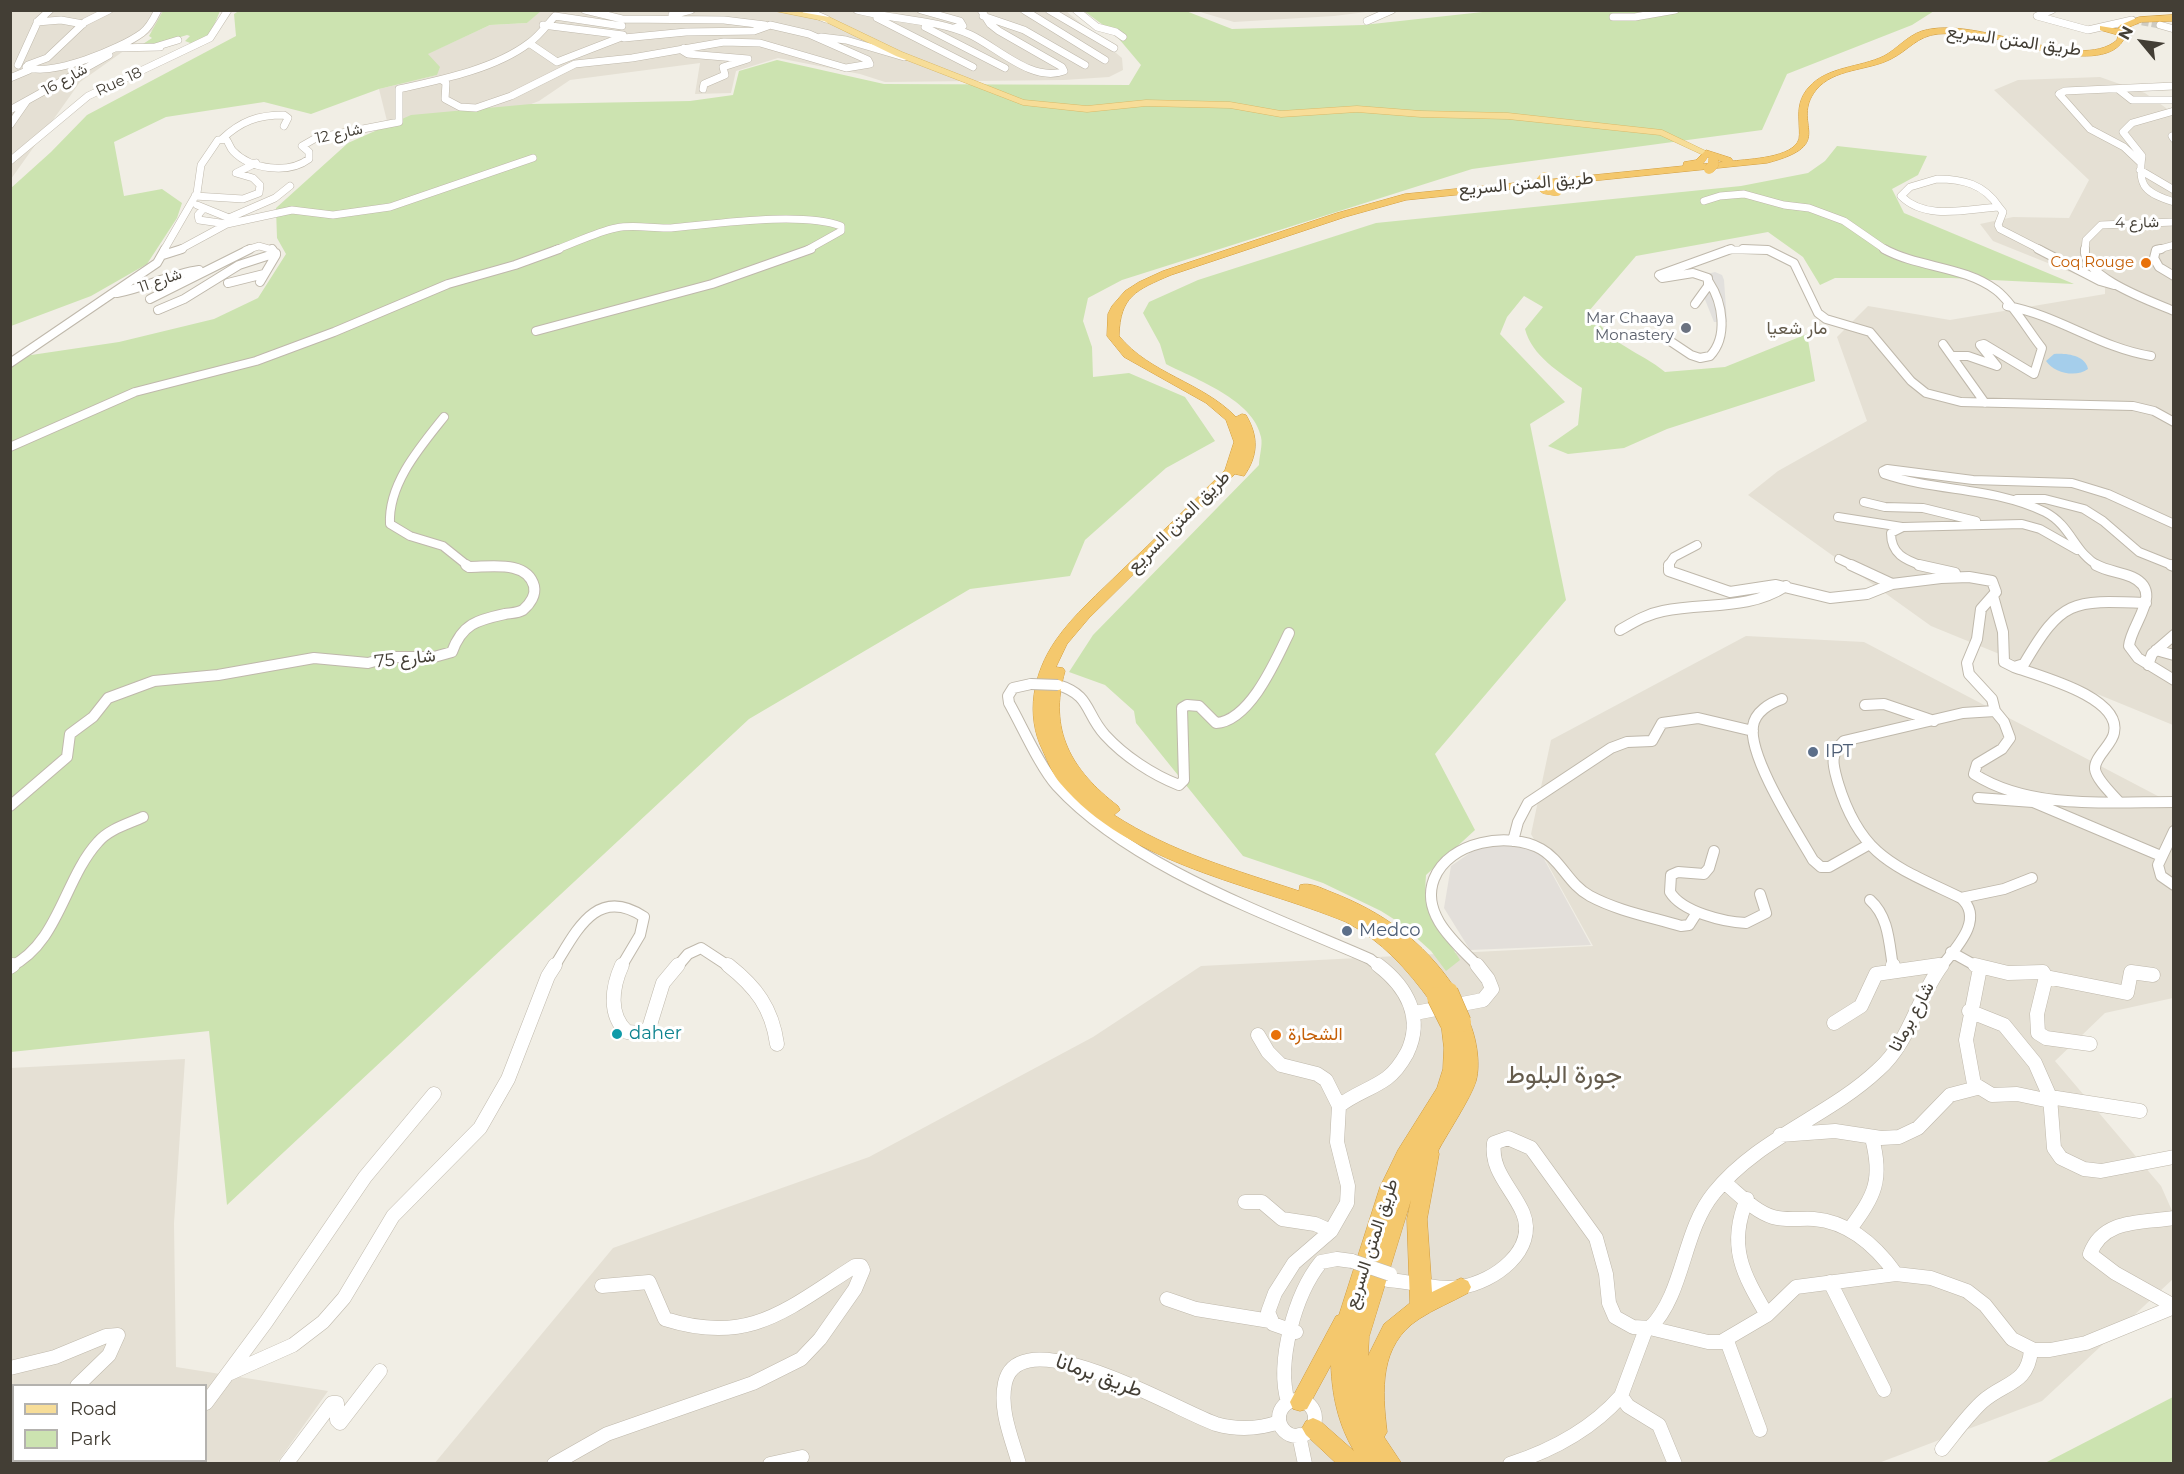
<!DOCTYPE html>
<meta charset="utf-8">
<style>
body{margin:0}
#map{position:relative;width:2184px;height:1474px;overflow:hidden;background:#f1eee5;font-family:Montserrat,sans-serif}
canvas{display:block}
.frame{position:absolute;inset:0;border:12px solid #433e35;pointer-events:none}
.legend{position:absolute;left:12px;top:1384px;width:195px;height:78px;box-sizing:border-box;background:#fff;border:2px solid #b4b2ae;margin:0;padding:8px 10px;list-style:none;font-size:18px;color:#433e35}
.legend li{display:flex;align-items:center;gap:12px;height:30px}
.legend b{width:30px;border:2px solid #b4b2ae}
.north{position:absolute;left:2112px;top:12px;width:60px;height:60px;-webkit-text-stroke:4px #fff;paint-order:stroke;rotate:299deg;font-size:16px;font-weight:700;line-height:24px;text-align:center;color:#433e35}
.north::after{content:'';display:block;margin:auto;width:21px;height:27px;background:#433e35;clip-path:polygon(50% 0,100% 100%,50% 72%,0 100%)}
</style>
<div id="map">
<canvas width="2184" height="1474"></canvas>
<div class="frame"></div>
<ul class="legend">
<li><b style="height:8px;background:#f7dd98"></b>Road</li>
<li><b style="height:16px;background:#cce3b0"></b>Park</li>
</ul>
<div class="north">N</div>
</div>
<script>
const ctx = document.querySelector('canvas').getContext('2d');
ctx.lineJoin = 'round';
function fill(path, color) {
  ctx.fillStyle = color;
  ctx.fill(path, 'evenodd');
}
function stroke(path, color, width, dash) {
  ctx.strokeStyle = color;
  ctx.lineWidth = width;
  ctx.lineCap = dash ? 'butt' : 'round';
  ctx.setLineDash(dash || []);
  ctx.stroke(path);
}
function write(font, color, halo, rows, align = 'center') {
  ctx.font = font + ' Montserrat,Vazirmatn,sans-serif';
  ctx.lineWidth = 6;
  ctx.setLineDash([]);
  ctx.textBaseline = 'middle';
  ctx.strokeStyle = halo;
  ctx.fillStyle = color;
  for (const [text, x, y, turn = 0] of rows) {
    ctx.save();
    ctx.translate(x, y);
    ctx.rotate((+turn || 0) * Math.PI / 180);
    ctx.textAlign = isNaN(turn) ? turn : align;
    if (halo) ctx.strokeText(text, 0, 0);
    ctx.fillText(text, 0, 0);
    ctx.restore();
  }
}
const residential = new Path2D(`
 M541 10 1066 11 1122 58 1123 70 1109 77 1064 80 885 82 860 74 778 58 736 71 731 93 695 94 700 63 570 80 539 101 495 118 387 121 379 89 437 75 427 54 490 25 527 23Z
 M11 11H180L80 82 11 179Z
 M1197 11H1374L1334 16 1234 22Z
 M2100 77 2145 93 2173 113V725L1931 626 1748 495 1778 471 1867 421 1837 337 1868 306 1950 320 2105 294V286L1993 241 1980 224 2013 217 2069 218 2089 180 1994 90 2018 80Z
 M1746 636 1864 642 2173 804V998L2105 1013 2055 1061 2161 1186 2173 1213V1279L2042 1401 1876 1464H434L613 1248 869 1157 1093 1037 1201 966 1593 946 1531 834 1551 740Z
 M185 1059 174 1223 176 1367 328 1391 277 1463H11L10 1068ZM14 1386H206V1460H14Z`);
const industrial = new Path2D(`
 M1499 843 1538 848 1591 945 1470 950 1444 908 1451 866 1480 846Z`);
const green = new Path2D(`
 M240 10 541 11 527 23 490 25 428 54 440 67 437 75 379 89 311 114 264 102 166 117 114 142 124 196 162 189 182 203 177 218 147 264 91 296 11 326V188L51 152 87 115 236 36 234 14Z
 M1501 10 1934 11 1912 25 1787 74 1762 130 1472 169 1122 280 1088 298 1083 321 1092 347 1093 377 1129 373 1185 397 1215 441 1166 468 1085 540 1070 576 970 589 749 719 227 1205 209 1031 11 1052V358L119 342 214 319 258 298 286 254 277 238 276 208 348 143 411 115 531 104 690 101 733 95 739 71 777 60 884 84 1129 85 1141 65 1114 33 1084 11H1186L1232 29 1363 25Z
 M163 11H220L210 35 193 44 185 41 190 36 187 35 151 46 143 44 152 38 149 36Z
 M1837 146 1927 156 1918 175 1892 189 1904 213 2074 284 1951 278H1835L1820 285 1803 257 1768 232 1636 256 1589 311C1600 325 1610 338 1626 347 1640 356 1652 361 1665 372L1725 367 1807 334 1815 381 1667 429 1624 448 1568 454 1548 446 1578 425 1582 388C1560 373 1532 356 1525 329L1543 307 1524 296 1507 317 1500 334 1565 402 1530 424 1566 600 1435 754 1475 830 1426 875C1422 920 1440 925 1460 960L1446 971 1431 951 1400 923 1381 911 1323 883 1243 856 1136 723 1134 711 1105 685 1069 672 1093 635 1259 465C1259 457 1263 445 1261 437 1254 400 1195 379 1166 364L1160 344 1143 313 1149 302 1198 280 1376 223 1741 186 1808 173 1825 161Z
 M2173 1397V1463H2045Z`);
const parking = new Path2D(`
 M1715 272 1722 275 1724 280 1727 322H1714L1704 297 1713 280 1707 274Z`);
const water = new Path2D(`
 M2054 354C2066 353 2085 355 2088 369 2076 378 2054 373 2046 361Z`);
const minorTunnel = new Path2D(`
 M2132 20 2160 25`);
const minorFar3 = new Path2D(`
 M585 10 622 19 724 20 765 25
 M805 10 826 19
 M857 10C894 20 936 19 971 35 998 48 1033 83 1064 71L1062 67 999 31 990 24 981 10
 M921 10 960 21 963 26 954 28
 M1024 10 1105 60
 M1049 10 1114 48
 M1076 10 1097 27 1116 32 1123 37
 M2052 10 2037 16 2088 30 2132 20
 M672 15 691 10
 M983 16 1024 30 1085 65
 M1613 17H1635L1675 10
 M877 18 973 67
 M1367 21 1392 10
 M37 22 61 20 83 24
 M543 25 623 35
 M2160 25 2174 29
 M925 27 1005 68
 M821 37 846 40 904 57
 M624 38 686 32 754 31 768 26
 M529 43 557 62 619 38
 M155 47 178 40
 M117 48 160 47
 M684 48 683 51 688 54 748 59 723 67 725 75 704 84 703 89
 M18 65 38 21 50 10
 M28 65 47 58 85 22 109 10
 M26 67C52 77 120 49 142 33 150 27 154 18 158 10
 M10 78 29 70
 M442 80 446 83 445 99 460 107 476 108 511 96 575 64 632 58 724 42 760 43 846 68 870 64 868 60 809 34 770 25
 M2118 89 2132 100H2174
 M10 110 109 55
 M2174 111 2132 123 2123 132 2142 156C2137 187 2146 193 2174 202
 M10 125 26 102
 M2172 136 2174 139
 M222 139C241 121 258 115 284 115L288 118 284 126
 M10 161 88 96 210 38 228 10
 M2141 163 2124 147 2090 129 2059 94 2065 91 2174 86
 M2140 170 2174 190
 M1937 179C1963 179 1984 184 1999 207 1967 209 1926 221 1901 196L1910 187Z
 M195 196 243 199 259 193 260 185 253 178 236 173 256 163
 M1704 201 1720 196 1744 194 1784 205 1809 208 1844 221 1886 250
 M197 205 229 218 275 198 290 186
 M1999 207 2003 212 1998 225 2000 229 2041 250
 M227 224 292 210 333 215 390 207 533 158
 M164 250 197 193 201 165 218 140 226 139C229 143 230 148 233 151 251 170 289 174 309 159V152L302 146 316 138 399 122V89C440 80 495 69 529 43 539 36 547 25 555 16L622 26
 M179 250 227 224 199 220 198 215 203 209
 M246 250 259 246 273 250
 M555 250C575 243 596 232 616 228 635 224 653 229 671 228 715 224 801 211 841 226V231L807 250
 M1727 250H1768
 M2085 250 2086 240 2101 225 2174 222
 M2156 250 2174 245`);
const minorFar2 = new Path2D(`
 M1743 249 1768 250 1794 263 1818 313 1826 319 1870 332 1911 381 1926 393 1961 402 2133 406 2154 411 2174 422
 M1884 249C1919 268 1964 266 1996 290 2012 302 2029 332 2042 348L2034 374 1984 344 1980 345 1997 366 1968 356H1953
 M2038 249 2100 281 2114 285
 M2085 249C2081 277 2153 302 2174 311
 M2161 249 2156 250 2154 258 2159 267 2174 276
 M163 255 182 249
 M260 282 276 255 272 249
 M228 283 264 274
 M117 293C145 288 170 274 199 270
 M150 299 250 249
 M1695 304 1708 286V278L1693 273 1662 278 1659 275 1731 249
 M2007 306C2058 315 2100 348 2151 356
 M158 310 184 299 239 265 276 253
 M536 331 712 284 811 249
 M1667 339 1691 355 1700 358 1710 356C1728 337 1723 303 1709 282
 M1943 344 1985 403
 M10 363 157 263 165 249
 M444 417C420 447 388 484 390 524L410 536 443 546 468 566
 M10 447 135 392 256 361 334 332 448 284 515 265 559 249
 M1883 471 1884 474C1936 492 1995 487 2045 512 2072 526 2074 553 2099 566
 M1883 471 1887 469 1973 480 2072 483 2108 494 2174 524
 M2017 499H2045L2084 509 2103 521 2139 552 2174 566
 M1864 502 1885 507 1923 508 1976 521
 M1838 517 1902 527
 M1839 559 1854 566
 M1668 566 1674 557 1697 545
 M1923 566C1905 560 1891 554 1891 533L1903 527 2022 524 2040 529 2077 550`);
const minorFar1 = new Path2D(`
 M1669 565V571L1730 592 1776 585 1830 598 1867 594 1892 584 1941 578 1969 577 1992 581 1996 592 1981 609 1977 639 1967 663 1969 674 1992 699 1995 711
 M1851 565 1892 584
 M1919 565 1955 573
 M2096 565C2107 571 2120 572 2132 577 2165 592 2131 623 2129 646L2138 658 2174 680
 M2171 565 2174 566
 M1993 596 2003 632 2004 662 2014 667 2024 664C2062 599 2072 600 2146 603
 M1620 630C1634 622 1647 614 1663 611 1706 602 1747 611 1786 586
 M2156 650 2174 655
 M2148 665 2152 654 2174 635
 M2014 667C2039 676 2122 697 2114 733 2112 745 2094 757 2095 769 2096 779 2112 794 2119 802
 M1031 684 1013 688 1008 696 1009 703C1022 726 1040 767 1057 786 1131 867 1270 915 1370 959L1380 967
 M1058 685C1091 695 1085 713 1105 735 1124 756 1153 775 1179 785L1184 780 1182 708 1187 705 1199 706 1216 723C1250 721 1276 660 1289 633
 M1782 699C1770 703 1755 712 1753 726 1748 757 1797 832 1813 860L1821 867H1829L1868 845
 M1865 705 1884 704 1934 721
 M1978 798 2033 802 2161 856
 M10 806 67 757 70 734 93 717 108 698 154 681 218 675 314 658 368 663 390 657H434L452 652C462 624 477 620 505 614 511 613 518 613 523 610 530 604 536 595 534 586 527 560 491 567 469 567L466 565
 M2174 831 2158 865 2161 876 2174 885
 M1513 841 1518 822 1528 803 1611 748 1627 742 1652 741 1662 723 1698 718 1753 731
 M1714 851 1709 868 1704 874 1678 872 1671 875 1670 892C1682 912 1724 922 1746 923L1766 913 1760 894
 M1961 898 2004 889 2032 878
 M1870 900C1889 917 1889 943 1893 967
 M1951 952 1978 967
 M10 967C59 943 64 879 98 842 109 829 128 824 143 817
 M554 967C576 932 596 885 644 917L640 935 621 967
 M677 967 688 954 701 948 730 967
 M1479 967C1457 944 1420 915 1434 879 1449 841 1509 831 1541 849 1561 860 1569 885 1590 896 1618 911 1651 917 1681 926L1689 925 1696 914
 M1928 967 1941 965
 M1941 967C1956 948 1985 919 1961 898 1895 866 1861 858 1838 783 1833 765 1829 755 1844 741L1963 713 1995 711 2004 722 2010 738 2002 749 1977 764 1974 774C2030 810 2110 802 2174 802`);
const minor = new Path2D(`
 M622 965C612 987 608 1015 627 1032L641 1033 649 1028 663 983 678 965
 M728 965C756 987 772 1008 777 1044
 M1893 965 1894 970
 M1975 965 2008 973 2043 972 2046 977 2037 1014 2038 1033 2046 1038 2090 1044
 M10 967 13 965
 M1980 968 1966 1040 1974 1084 1992 1095 2017 1094 2050 1101
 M2046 977 2127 993 2131 972 2153 975
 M1969 1011 2004 1025 2035 1063 2050 1097 2054 1148 2061 1158 2084 1169 2101 1171 2174 1157
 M1415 1013 1483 1000 1492 989 1488 979 1477 965
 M1834 1023 1861 1006 1876 974 1939 965
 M1258 1035 1268 1052 1281 1065 1317 1074 1326 1080 1339 1106
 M2050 1097 2140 1111
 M1780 1135 1835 1131 1881 1138 1899 1137 1918 1128 1950 1095 1977 1088
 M1724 1182C1739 1194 1754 1211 1773 1217 1786 1221 1801 1218 1814 1219 1850 1222 1876 1246 1896 1274
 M1747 1199C1727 1246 1743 1274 1767 1315
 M1245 1202H1262L1282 1219 1315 1224 1331 1231
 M2174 1218C2142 1223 2103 1218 2090 1254L2115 1273 2174 1306
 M1850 1229C1875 1195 1883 1180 1872 1138
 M1388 1280C1412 1281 1437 1291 1461 1287 1494 1282 1538 1250 1523 1213 1513 1189 1490 1171 1494 1143L1508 1138 1531 1148 1596 1238 1606 1274 1609 1303 1615 1317 1633 1327 1650 1328C1685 1292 1682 1232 1714 1193 1758 1138 1828 1117 1878 1070 1910 1042 1917 998 1942 965
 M1830 1282 1884 1390
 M1167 1299 1196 1309 1270 1321
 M1650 1328 1708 1342H1721L1767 1315 1796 1287 1896 1274 1931 1278 1967 1291 1985 1305 2012 1339 2034 1350H2050L2086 1343 2174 1307
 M1646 1329 1621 1396 1628 1406 1659 1425 1675 1464
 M1296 1332 1273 1324 1268 1312 1275 1293 1294 1263 1331 1231 1347 1203 1348 1186 1337 1142 1339 1106C1354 1094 1372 1089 1387 1078 1395 1072 1402 1062 1407 1053 1424 1018 1407 987 1378 965
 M1727 1341 1760 1430
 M10 1368 55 1357 106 1336 118 1335 109 1355 77 1386
 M228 1374 293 1345 323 1322 344 1298 393 1216 480 1128 508 1079 548 976 555 965
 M1279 1418a18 18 0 1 1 36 0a18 18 0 1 1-36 0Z
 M1288 1402C1276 1362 1295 1294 1321 1262L1337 1259 1352 1261
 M206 1403 266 1322 365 1177 434 1094
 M1299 1435 1305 1464
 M1942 1449C1955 1433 1967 1416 1982 1402 2004 1382 2028 1385 2031 1350
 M162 1464 164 1460
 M286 1464 332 1403H337V1420L340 1423 380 1371
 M554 1464 607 1434 753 1383 801 1359 820 1339 855 1289 863 1270 861 1266H855C787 1309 750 1346 665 1319L649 1282 602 1286
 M770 1464 802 1457
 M1019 1464C1012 1439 999 1410 1005 1383 1019 1316 1182 1413 1216 1424 1237 1430 1259 1429 1279 1422
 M1510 1464C1553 1450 1591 1430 1621 1396`);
const major = new Path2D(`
 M770 10H789L829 17 902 52 1024 100 1087 106 1146 100 1230 102 1281 111 1357 106 1421 111 1508 113 1662 130 1710 153 1703 155 1660 135 1508 119 1421 117 1357 112 1281 117 1230 108 1146 106 1087 112 1023 105 896 56 824 21Z`);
const highway = new Path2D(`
 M2174 15V21L2141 22 2127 28C2121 83 2012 41 1980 35 1966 33 1952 33 1938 34 1917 36 1909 50 1891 59 1868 71 1834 68 1816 90 1789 124 1840 144 1767 163L1406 200 1345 217 1171 275C1136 290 1120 296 1119 336 1150 374 1202 382 1236 417L1242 414 1246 415C1259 437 1258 456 1244 476L1235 474 1089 618 1067 644 1056 667 1063 668 1065 671C1048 730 1071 770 1118 806L1120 810 1114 815C1171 852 1235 870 1299 891L1300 885C1310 882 1321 888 1331 892 1383 912 1423 941 1454 987L1457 992 1454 997 1445 998 1443 1002 1437 1003 1431 1002C1407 969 1382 941 1346 922 1251 883 1130 866 1060 783 1053 775 1048 762 1043 751 1025 715 1033 673 1056 640 1074 614 1099 593 1121 571 1156 538 1191 504 1225 470L1234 442 1226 420 1206 403 1124 357 1107 336 1108 314 1112 306 1125 291 1139 282 1163 271 1337 213 1405 194 1683 166 1684 162 1696 160 1706 150 1731 158 1733 161C1749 159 1793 158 1799 139 1800 133 1799 127 1799 121 1798 108 1800 97 1809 87 1828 66 1859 68 1884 56 1897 49 1907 36 1922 31 1978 14 2078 74 2117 40L2118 35 2100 30V26L2118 29 2120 25 2139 17ZM1708 157 1723 162 1703 164Z
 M1461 1015 1467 1017C1476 1034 1481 1063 1476 1081 1471 1098 1447 1134 1438 1151L1439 1154 1427 1219 1432 1292 1461 1278 1468 1281 1471 1287 1468 1293C1452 1302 1434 1309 1419 1319 1379 1345 1382 1390 1387 1432L1384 1437 1402 1464H1337L1306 1435 1302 1428 1306 1421 1313 1418 1320 1421 1354 1451C1338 1424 1332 1395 1331 1365L1307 1409 1300 1411 1293 1409 1290 1402 1336 1316 1339 1315 1380 1187 1398 1150 1437 1088 1443 1069 1444 1048 1441 1023 1444 1018ZM1411 1200 1407 1219 1410 1303 1384 1324 1368 1356 1369 1337Z`);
const minorBridgeFar1 = new Path2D(`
 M1031 684 1058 685`);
const minorBridge = new Path2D(`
 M1352 1261 1390 1274`);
const highwayBridgeFar1 = new Path2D(`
 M1709 169 1714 164 1713 160
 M1545 177 1539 184 1545 189 1557 191`);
const highwayBridge = new Path2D(`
 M1448 992 1461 1022
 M1437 997 1450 1023`);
const markers = [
 [2146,263,6,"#e8710a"],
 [1686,328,6,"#6b7280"],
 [1813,752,6,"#5c6f8a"],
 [1347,931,6,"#5c6f8a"],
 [617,1034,6,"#0f9aa8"],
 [1276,1035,6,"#e8710a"]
];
const farStreetnames = [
 ["شارع 16",65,80,-29],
 ["Rue 18",119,82,-25],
 ["شارع 12",339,134,-12],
 ["شارع 4",2137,223,-1],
 ["شارع 11",160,281,-19]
];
const farFoodnames = [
 ["Coq Rouge",2134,263]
];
const farWorshipnames = [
 ["Mar Chaaya",1674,319],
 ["Monastery",1674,336]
];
const streetNames = [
 ["طريق المتن السريع",2014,41,8],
 ["طريق المتن السريع",1526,184,-5],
 ["طريق المتن السريع",1179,522,-45],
 ["شارع 75",405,659,-6],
 ["شارع برمانا",1912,1017,-62],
 ["طريق المتن السريع",1372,1244,-72]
];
const farQuarternames = [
 ["مار شعيا",1797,329]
];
const serviceNames = [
 ["IPT",1825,752],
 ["Medco",1359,931]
];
const cultureNames = [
 ["daher",629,1034]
];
const foodNames = [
 ["الشحارة",1288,1035]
];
const nearStreetnames = [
 ["طريق برمانا",1099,1376,20]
];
const nearQuarternames = [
 ["جورة البلوط",1564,1075]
];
fill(residential, '#e5e0d4');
fill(industrial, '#e3dfda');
fill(green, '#cce3b0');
fill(parking, '#e2e0dd');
fill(water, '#a5ceeb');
stroke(minorTunnel, '#cecbc2', 7, [7, 3]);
stroke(minorFar3, '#bfb8ab', 8);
stroke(minorFar2, '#bfb8ab', 10);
stroke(minorFar1, '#bfb8ab', 12);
stroke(minor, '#bfb8ab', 15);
stroke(major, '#dbba69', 1);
stroke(highway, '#d29d3e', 1);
stroke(minorFar3, '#fff', 7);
stroke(minorFar2, '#fff', 8);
stroke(minorFar1, '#fff', 10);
stroke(minor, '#fff', 14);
fill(major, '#f7dd98');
fill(highway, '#f4c86d');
stroke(minorBridgeFar1, '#bfb8ab', 12, []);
stroke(minorBridge, '#bfb8ab', 15, []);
stroke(highwayBridgeFar1, '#d29d3e', 10, []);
stroke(highwayBridge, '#d29d3e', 21, []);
stroke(minorBridgeFar1, '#fff', 10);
stroke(minorBridge, '#fff', 14);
stroke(highwayBridgeFar1, '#f4c86d', 10);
stroke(highwayBridge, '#f4c86d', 20);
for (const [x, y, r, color] of markers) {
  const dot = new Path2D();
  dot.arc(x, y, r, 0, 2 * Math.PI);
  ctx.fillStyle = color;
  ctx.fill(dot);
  stroke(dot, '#fff', 2);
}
write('15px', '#433e35', '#fff', farStreetnames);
write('15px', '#c56008', '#fff', farFoodnames, 'right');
write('15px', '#5b616d', '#fff', farWorshipnames, 'right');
write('18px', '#433e35', '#fff', streetNames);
write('18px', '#655c4d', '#fff', farQuarternames);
write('18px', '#4e5e75', '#fff', serviceNames, 'left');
write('18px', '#0d838f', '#fff', cultureNames, 'left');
write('18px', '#c56008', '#fff', foodNames, 'left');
write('21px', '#433e35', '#fff', nearStreetnames);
write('26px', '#655c4d', '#fff', nearQuarternames);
</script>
